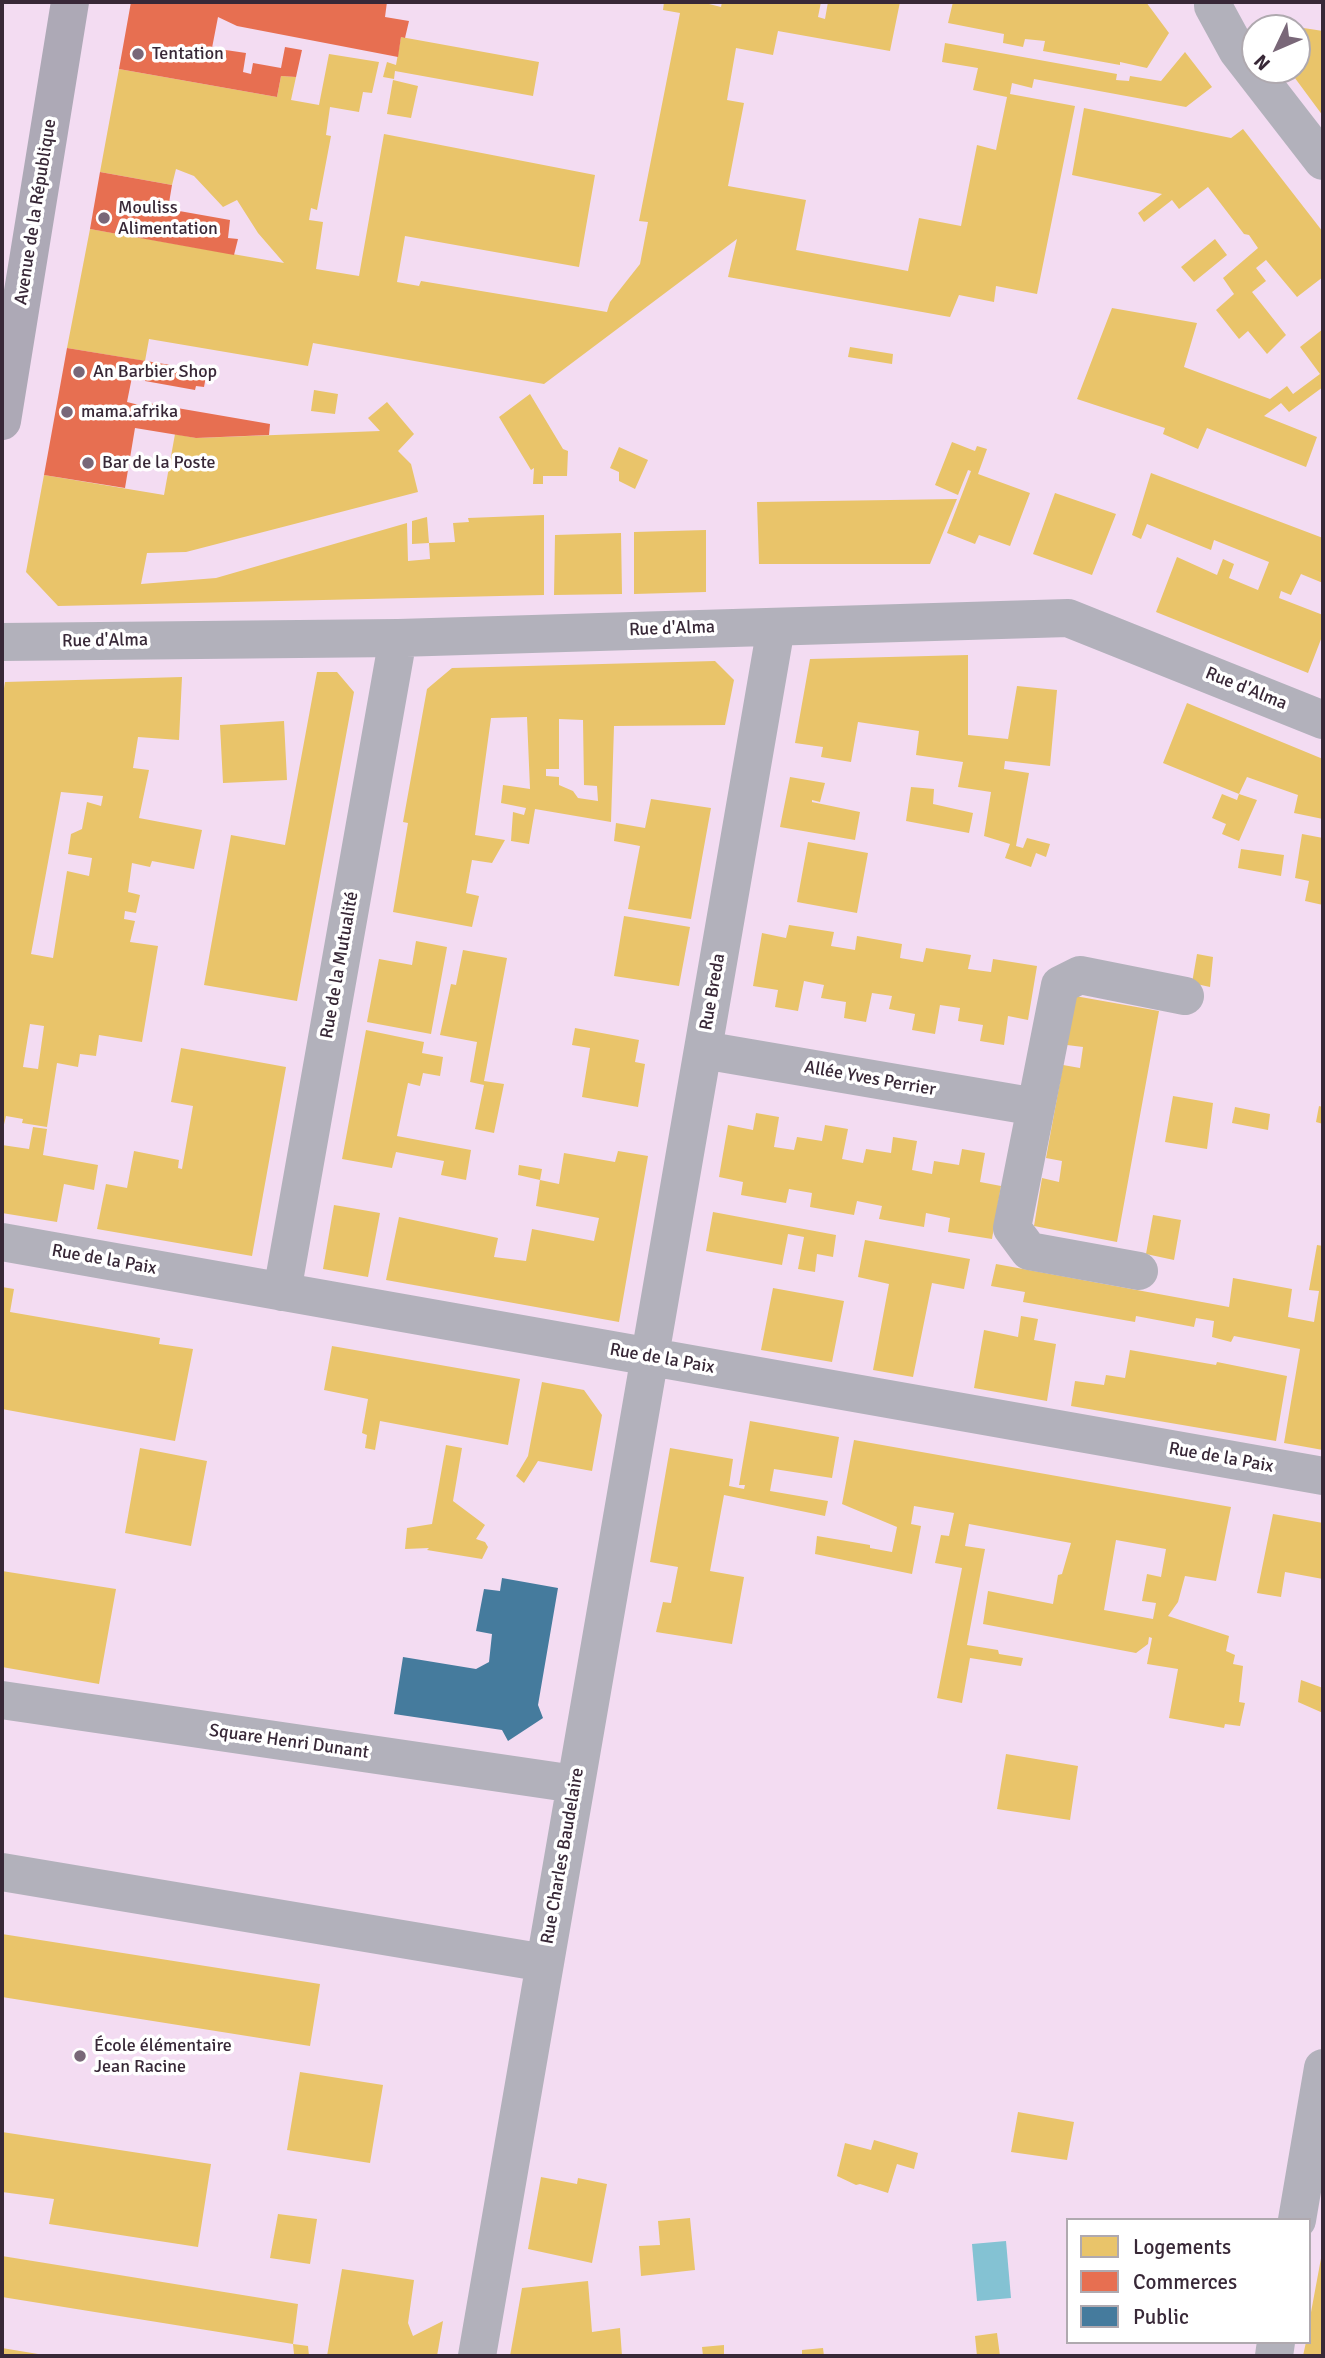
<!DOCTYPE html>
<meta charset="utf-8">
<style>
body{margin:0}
#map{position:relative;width:1325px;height:2358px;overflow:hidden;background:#f3dcf2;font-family:Signika,sans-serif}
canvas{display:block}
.frame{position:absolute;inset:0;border:4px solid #382837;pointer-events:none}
.legend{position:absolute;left:1066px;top:2218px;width:245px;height:126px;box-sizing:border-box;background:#fff;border:2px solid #afa9af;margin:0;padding:9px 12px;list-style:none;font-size:21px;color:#382837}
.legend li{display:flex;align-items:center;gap:14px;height:35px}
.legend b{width:35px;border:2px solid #afa9af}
.north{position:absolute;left:1241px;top:14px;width:70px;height:70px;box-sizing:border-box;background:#fff;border:2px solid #afa9af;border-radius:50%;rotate:226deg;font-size:19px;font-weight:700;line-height:28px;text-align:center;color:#382837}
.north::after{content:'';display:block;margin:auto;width:24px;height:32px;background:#796778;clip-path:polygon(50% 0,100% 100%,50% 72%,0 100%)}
</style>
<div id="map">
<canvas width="1325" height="2358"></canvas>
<div class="frame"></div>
<ul class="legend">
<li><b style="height:19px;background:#e9c46a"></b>Logements</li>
<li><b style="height:19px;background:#e76f51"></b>Commerces</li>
<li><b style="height:19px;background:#457b9d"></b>Public</li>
</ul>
<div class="north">N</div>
</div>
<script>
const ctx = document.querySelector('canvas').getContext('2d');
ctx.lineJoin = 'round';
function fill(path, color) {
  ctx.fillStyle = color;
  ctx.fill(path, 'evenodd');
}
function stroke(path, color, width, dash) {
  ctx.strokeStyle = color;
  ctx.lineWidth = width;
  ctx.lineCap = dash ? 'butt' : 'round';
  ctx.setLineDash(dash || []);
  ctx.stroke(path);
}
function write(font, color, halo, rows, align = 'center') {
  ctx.font = font + ' Signika,sans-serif';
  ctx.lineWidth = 7;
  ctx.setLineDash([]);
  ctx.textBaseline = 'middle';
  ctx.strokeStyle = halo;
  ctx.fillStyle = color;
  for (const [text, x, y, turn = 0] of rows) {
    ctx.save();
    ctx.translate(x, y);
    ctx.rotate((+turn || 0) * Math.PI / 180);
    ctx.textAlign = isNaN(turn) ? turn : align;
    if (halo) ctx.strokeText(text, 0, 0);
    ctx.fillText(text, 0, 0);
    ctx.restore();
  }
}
const water = new Path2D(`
 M1006 2241 1011 2298 977 2301 972 2244Z`);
const homes = new Path2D(`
 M664 2H701L721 7 722 2H821L818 17 825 19 828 2H900L890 51 778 31 773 55 736 48 727 100 744 103 728 186 806 200 796 250 908 271 919 218 961 226 977 145 996 150 1007 97 973 90 978 68 942 62 945 43 1117 74 1116 80 1129 81 1130 76 1161 81 1185 52 1212 87 1186 107 1034 79 1032 88 1012 83 1010 94 1075 106 1037 294 996 286 994 302 959 295 950 317 728 277 737 239 544 384 313 343 308 366 149 339 145 361 67 348 90 229 284 263 258 233 237 200 223 207 194 176 176 169 172 185 100 172 119 69 277 97 281 76 296 77 291 100 319 105 329 54 379 62 372 93 363 92 359 112 330 107 326 135 331 136 317 210 311 208 309 220 323 222 316 269 359 276 384 134 595 175 579 267 405 236 397 282 419 286 421 281 607 312 610 302 640 264 648 222 639 221 680 13 663 10Z
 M953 2H1146L1169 33 1147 68 1120 62V65L1043 51 1045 41 1025 39 1023 47 1003 43 1004 34 948 23Z
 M1297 27 1323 31V116L1289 70H1297Z
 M401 37 539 62 533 96 395 71 394 79 383 77 387 62 396 65Z
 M393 80 418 86 411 118 387 114Z
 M1084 108 1231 138 1243 129 1323 232V277L1297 297 1266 260 1256 268 1266 281 1252 292 1286 335 1267 354 1248 331 1239 339 1216 310 1234 294 1223 278 1258 248 1249 235 1244 234 1208 187 1179 209 1172 200 1144 222 1138 213 1162 194 1072 175Z
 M1215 239 1227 255 1194 282 1181 267Z
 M1112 308 1197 323 1184 367 1270 399 1287 386 1293 394 1320 374 1300 347 1323 329V387L1289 412 1281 403 1264 416 1317 437 1306 467 1207 428 1198 449 1163 434 1165 428 1077 399Z
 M850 347 893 354 892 364 848 357Z
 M314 390 338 394 335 414 311 411Z
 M530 394 563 449 568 451 567 476H543V484H533L534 468 531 470 499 417Z
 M387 402 414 434 398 451 411 464 418 492 186 552 147 553 141 584 216 578 407 523 408 561 430 559 429 543 455 542 453 523 469 522 468 518 544 515V595L58 606 26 572 44 475 164 495 175 434 196 438 380 431 368 418Z
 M952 442 975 451 977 446 987 449 978 474 1030 493 1010 546 979 535 975 544 947 533 971 471 968 470 958 495 935 485Z
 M619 447 648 460 635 489 619 481V472L610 468Z
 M1151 473 1323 538V583L1301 574 1291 595 1281 591 1279 598 1323 615V634L1308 673 1156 612 1177 557 1217 575 1223 559 1234 564 1229 578 1258 590 1269 562 1214 540 1211 550 1147 524 1141 539 1132 535Z
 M1055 493 1116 514 1092 575 1033 554Z
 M957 499 930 564H759L757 502Z
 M427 517 429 543 412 544V521Z
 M706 530V592L634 594V532Z
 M621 533 622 594 554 595 555 535Z
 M968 655V735L1008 739 1017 686 1057 690 1050 766 1005 761 1004 769 1029 773 1016 846 1023 848 1027 838 1050 844 1046 857 1036 853 1031 867 1005 858 1010 844 984 836 991 792 958 787 963 762 916 755 919 731 858 722 851 762 821 757 823 747 795 743 810 659Z
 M715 661 734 680 725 725 614 726 611 822 535 809 529 844 511 841 513 812 524 815 526 808 501 803 503 785 530 789 527 717 491 718 475 835 505 840 492 863 472 860 466 893 479 896 472 927 393 912 408 823 403 822 427 689 452 668ZM559 719 583 720 584 785 597 786 598 801 578 798 573 791 559 785V777L546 776V769H559Z
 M317 672H337L354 692 297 1001 204 985 231 835 285 845Z
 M182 677 179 740 138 737 133 768 149 770 139 818 202 830 194 869 152 861 150 867 132 863 128 892 140 895 136 913 125 911 124 919 135 921 130 942 158 946 142 1042 99 1035 96 1056 80 1054 78 1067 57 1063 47 1127 22 1123 23 1119 6 1116 2 1133V701L5 682ZM61 792 103 796 101 806 87 802 82 829 71 834 68 854 92 858 89 876 67 871 53 958 31 954ZM30 1024 44 1026 38 1069 23 1067Z
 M1187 703 1323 759V819L1294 813 1298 795 1247 777 1239 794 1257 800 1239 841 1222 834 1226 824 1212 818 1222 794 1237 800 1239 794 1163 763Z
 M284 721 287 780 223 783 220 725Z
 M790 777 825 783 820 802 812 800V802L860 812 855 840 780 827Z
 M911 787 934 789 933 804 973 813 969 833 906 821Z
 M651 799 711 808 691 919 628 909 640 846 614 841 616 823 645 828Z
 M1302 834 1323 838V905L1305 901 1309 881 1295 878Z
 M808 842 868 853 857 913 797 902Z
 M1241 849 1284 855 1281 876 1238 868Z
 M624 916 690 927 679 986 614 976Z
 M789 925 834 932 831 946 855 950 857 936 902 944 900 958 923 962 926 948 971 955 968 969 991 972 993 959 1037 966 1028 1020 1008 1016 1004 1045 980 1041 983 1025 958 1021 960 1008 940 1005 935 1034 912 1030 915 1014 889 1009 892 996 872 993 866 1022 844 1018 846 1002 821 998 824 985 804 981 798 1011 775 1007 778 990 753 986 762 933 786 938Z
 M416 941 447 947 431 1034 367 1022 379 959 412 965Z
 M463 950 507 958 484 1081 504 1084 494 1133 475 1129 484 1085 470 1082 477 1042 440 1035 451 984 456 985Z
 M1197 954 1213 957 1210 987 1192 983Z
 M1075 996 1159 1011 1117 1242 1034 1226 1042 1178 1059 1182 1062 1161 1046 1158 1063 1065 1080 1068 1083 1047 1067 1045Z
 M575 1028 639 1040 635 1062 645 1064 638 1107 582 1097 590 1048 572 1045Z
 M366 1030 424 1042 422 1053 443 1057 440 1076 423 1073 420 1086 408 1083 397 1136 471 1150 466 1180 441 1175 444 1161 396 1152 392 1168 342 1159Z
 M181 1048 286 1067 252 1256 97 1229 106 1184 127 1188 134 1151 179 1160 178 1168 182 1169 193 1106 171 1102Z
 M1173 1096 1213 1103 1207 1149 1165 1142Z
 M1319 1106 1323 1107V1124L1316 1122Z
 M1235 1107 1270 1114 1268 1130 1232 1123Z
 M756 1113 779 1117 774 1147 794 1150 797 1137 822 1141 825 1125 848 1129 842 1159 863 1163 866 1149 891 1153 893 1137 917 1141 912 1170 932 1174 934 1161 959 1165 962 1149 985 1153 980 1182 1001 1186 992 1239 948 1232 950 1218 926 1213 924 1227 879 1219 882 1206 857 1201 854 1215 810 1207 812 1193 789 1189 786 1203 741 1195 743 1182 719 1177 728 1125 753 1130Z
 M33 1127 47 1129 43 1155 98 1165 94 1190 64 1184 57 1222 2 1213V1145L29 1149Z
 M618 1151 648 1156 619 1322 386 1280 399 1217 498 1238 494 1257 526 1261 532 1229 594 1241 599 1218 536 1206 540 1180 559 1184 564 1153 615 1162Z
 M519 1165 542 1169 540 1180 518 1175Z
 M334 1205 380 1213 368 1277 323 1269Z
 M713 1212 836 1235 833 1257 817 1254 815 1272 798 1269 804 1237 788 1234 782 1265 706 1251Z
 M1153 1215 1181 1220 1174 1260 1146 1254Z
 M865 1240 970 1259 964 1289 932 1283 913 1377 873 1370 889 1284 858 1277Z
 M1317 1245 1323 1246V1450L1284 1443 1300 1349 1234 1336 1231 1342 1212 1337 1214 1321 1196 1318 1194 1327 1136 1316 1135 1322 1023 1302 1025 1292 991 1286 996 1264 1229 1307 1233 1278 1292 1289 1288 1317 1314 1322 1319 1291 1309 1290Z
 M2 1287 14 1289 10 1312 160 1338 159 1344 193 1349 175 1441 2 1409Z
 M773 1288 844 1301 832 1362 761 1350Z
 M1021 1316 1038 1319 1034 1340 1056 1344 1047 1401 974 1388 984 1330 1018 1337Z
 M332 1346 520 1379 508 1445 380 1421 375 1450 365 1448 367 1435 362 1433 368 1399 324 1390Z
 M1130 1350 1216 1365 1217 1362 1287 1376 1276 1441 1071 1406 1075 1381 1104 1385 1106 1375 1125 1378Z
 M542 1382 584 1390 602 1415 592 1471 538 1461 524 1483 516 1476 528 1456Z
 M750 1421 839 1437 832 1478 774 1469 770 1491 828 1501 825 1516 724 1495 710 1571 744 1577 732 1644 656 1632 663 1602 671 1603 678 1567 650 1562 670 1448 733 1459 729 1486 744 1489 745 1485H739Z
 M854 1440 1231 1507 1216 1581 1185 1576 1178 1602 1168 1616 1229 1636 1226 1651 1235 1655 1233 1664 1243 1666 1239 1702 1245 1703 1240 1726 1225 1724 1224 1728 1169 1718 1178 1669 1147 1664 1152 1638 1149 1637 1148 1644 1136 1653 983 1624 988 1591 1053 1604 1058 1575 1062 1574 1071 1543 969 1524 965 1546 985 1549 967 1645 998 1650 999 1654 1023 1658 1021 1666 970 1658 962 1703 937 1698 962 1568 935 1563 941 1535 949 1536 954 1513 914 1506 911 1524 921 1526 912 1574 815 1554 817 1536 870 1545V1548L892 1552 897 1527 842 1504ZM1116 1540 1166 1549 1161 1577 1147 1574 1142 1601 1156 1603 1153 1619 1104 1610Z
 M446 1445 462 1448 453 1501 485 1525 476 1539 485 1542 488 1547 482 1559 427 1550 429 1548 405 1549 407 1528 432 1524Z
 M140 1448 207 1461 191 1546 125 1533Z
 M1273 1514 1323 1523V1579L1285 1572 1281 1597 1257 1593Z
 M2 1571 116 1589 99 1684 2 1667Z
 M1301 1680 1323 1688V1713L1298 1702Z
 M1006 1754 1078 1766 1070 1820 997 1809Z
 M2 1934 320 1984 310 2046 2 1997Z
 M300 2072 383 2085 370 2163 287 2150Z
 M1018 2112 1074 2122 1067 2160 1011 2152Z
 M2 2132 211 2164 198 2247 49 2224 54 2199 2 2192Z
 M874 2140 918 2153 914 2169 897 2164 888 2193 860 2184 856 2185 837 2176 845 2143 871 2150Z
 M541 2177 577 2184 578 2178 607 2184 592 2263 528 2249Z
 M278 2214 317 2219 310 2264 270 2258Z
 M690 2218 695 2270 641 2276 639 2246 660 2245 658 2221Z
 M1322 2253 1323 2356H1303L1306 2342H1309V2323Z
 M2 2256 298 2304 293 2344 2 2297Z
 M342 2269 414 2280 408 2323 413 2336 443 2321 437 2356H327Z
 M588 2281 592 2332 620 2328 622 2356H510L522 2288Z
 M997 2333 1000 2356H977L975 2336Z
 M293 2344 308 2346 309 2356H289L294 2354Z
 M724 2345V2356H703L702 2347Z
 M2 2348 44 2355V2356H2Z
 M823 2348 824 2356H802V2350Z`);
const shops = new Path2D(`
 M131 2H387L385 17 409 21 405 38 401 37 398 57 237 26 218 17 212 48 246 53 243 72 251 74 253 63 281 68 285 47 302 50 296 77 281 76 277 97 119 69Z
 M100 172 172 185 168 209 230 220 228 238 238 239 234 255 90 229Z
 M67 348 207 371 204 387 196 386 195 390 145 381 146 376 133 372 127 402 147 407 148 403 270 424 269 435 196 438 135 428 125 488 44 475Z`);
const public = new Path2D(`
 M502 1578 558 1588 538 1705 543 1718 508 1741 502 1730 394 1714 403 1657 476 1669 489 1662 492 1634 476 1631 484 1589 500 1591Z`);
const minor = new Path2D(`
 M1213 2V6L1237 50 1323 161
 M2 642 398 638 1068 618 1323 720
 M703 1050 1036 1107 1060 985 1080 975 1185 996
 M1036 1107 1012 1228 1029 1251 1139 1271
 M2 1242 1323 1476
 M282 1292 398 638
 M2 1700 575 1784
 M2 1872 545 1963
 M1297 2220 1323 2068
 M477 2356 776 627
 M1274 2356 1276 2342`);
const major = new Path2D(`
 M2 421 70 2`);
const markers = [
 [138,54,7,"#796778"],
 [104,218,7,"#796778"],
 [79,372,7,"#796778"],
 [67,412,7,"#796778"],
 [88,463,7,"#796778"],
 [80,2056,7,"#796778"]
];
const poiNames = [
 ["Tentation",152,54],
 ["Mouliss",118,208],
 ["Alimentation",118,229],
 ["An Barbier Shop",93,372],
 ["mama.afrika",81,412],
 ["Bar de la Poste",102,463],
 ["École élémentaire",94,2046],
 ["Jean Racine",94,2067]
];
const streetNames = [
 ["Avenue de la République",36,212,-81],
 ["Rue d'Alma",672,629,-2],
 ["Rue d'Alma",105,641,-1],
 ["Rue d'Alma",1246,689,22],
 ["Rue de la Mutualité",340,965,-80],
 ["Rue Breda",713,992,-80],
 ["Allée Yves Perrier",870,1079,10],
 ["Rue de la Paix",104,1260,10],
 ["Rue de la Paix",662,1359,10],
 ["Rue de la Paix",1221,1458,10],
 ["Square Henri Dunant",289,1742,8],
 ["Rue Charles Baudelaire",563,1856,-80]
];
fill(water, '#84c2d3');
fill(homes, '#e9c46a');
fill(shops, '#e76f51');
fill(public, '#457b9d');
stroke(minor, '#b2b1bb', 38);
stroke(major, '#ada9b6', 38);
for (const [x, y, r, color] of markers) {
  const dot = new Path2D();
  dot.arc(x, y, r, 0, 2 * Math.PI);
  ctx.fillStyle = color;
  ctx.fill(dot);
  stroke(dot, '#fff', 2.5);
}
write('18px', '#382837', '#fff', poiNames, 'left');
write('18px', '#382837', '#fff', streetNames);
</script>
